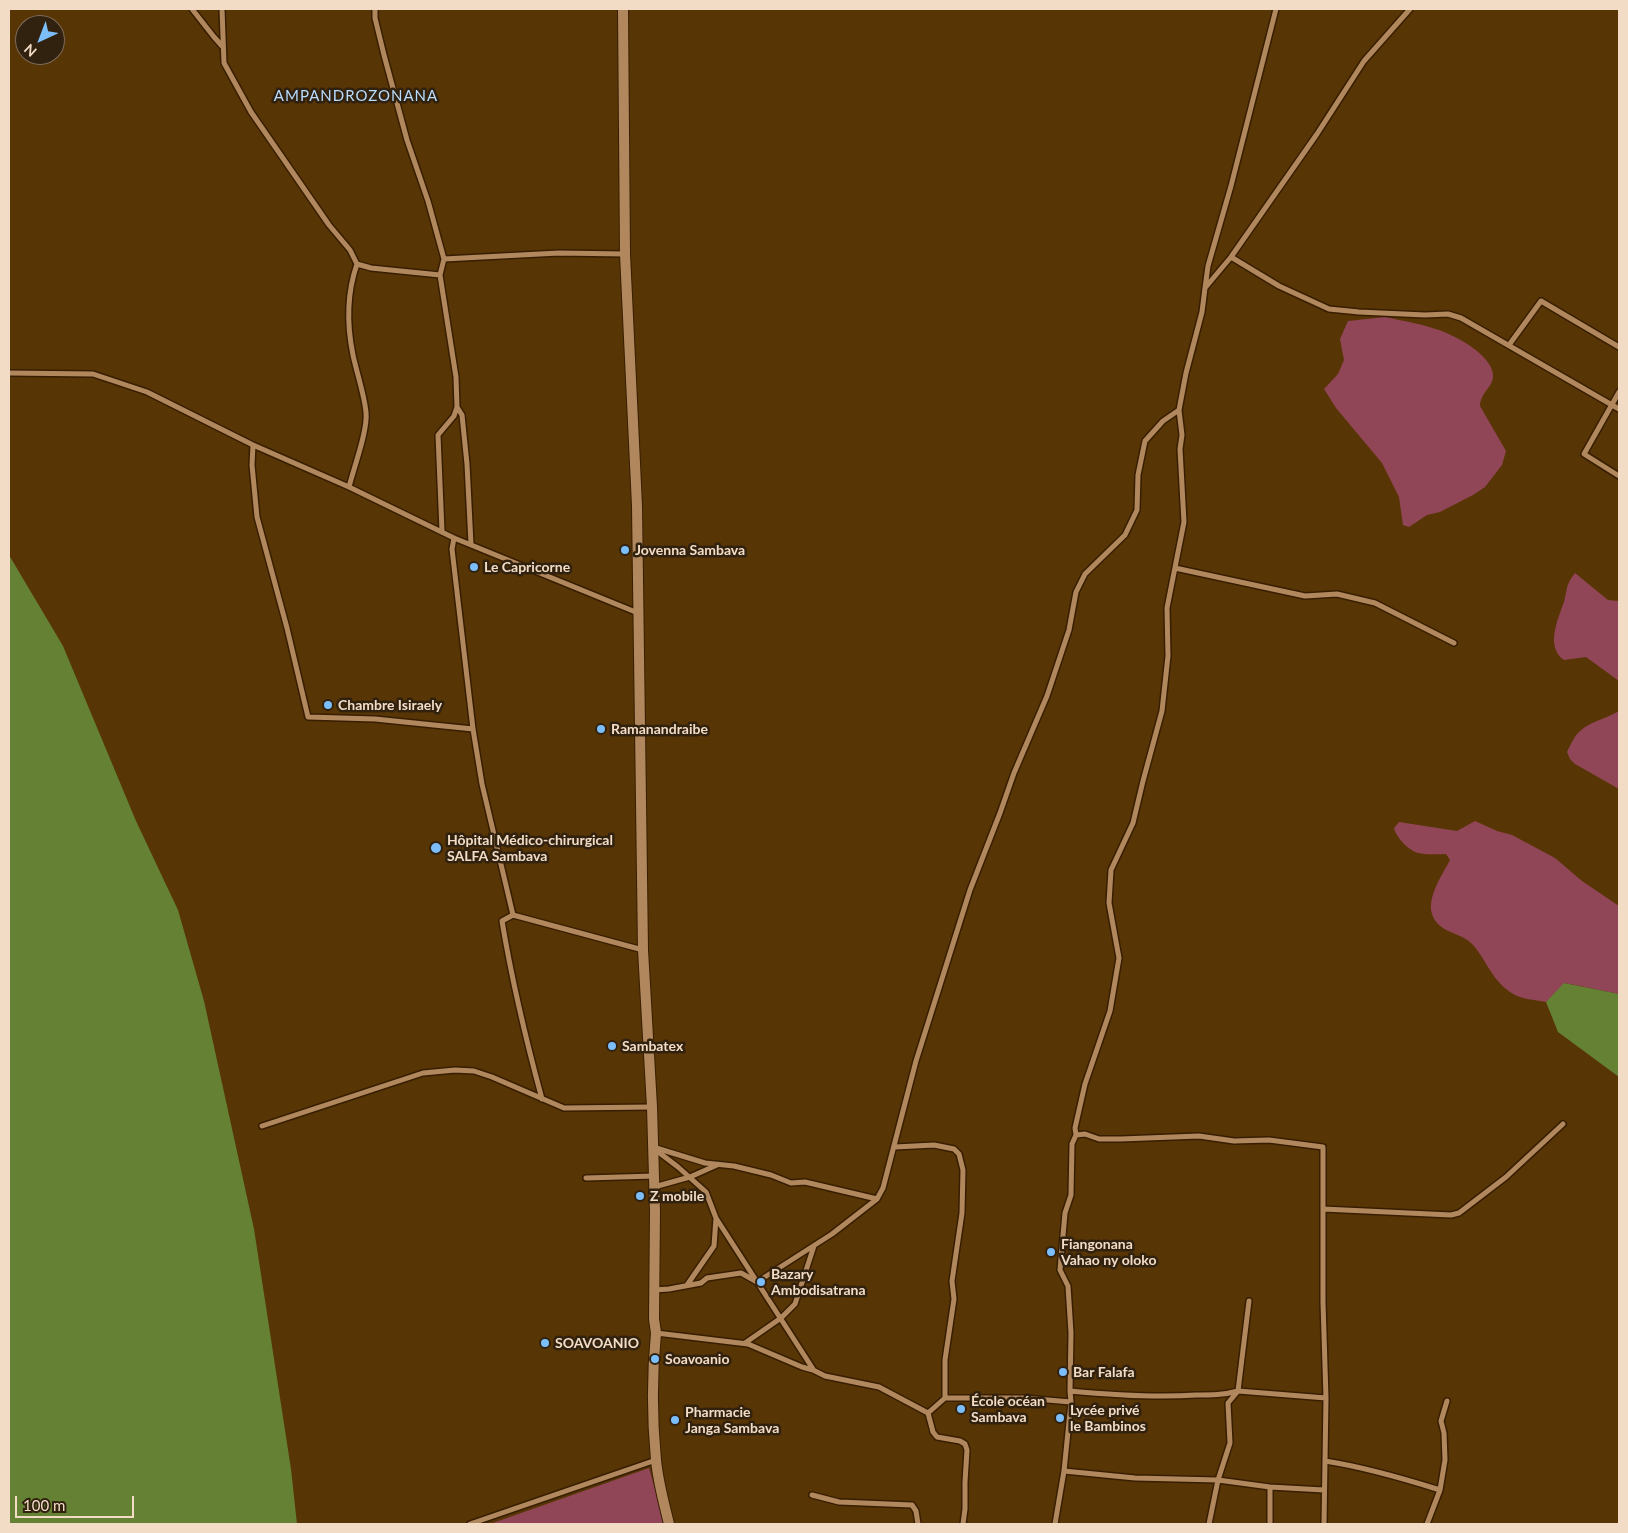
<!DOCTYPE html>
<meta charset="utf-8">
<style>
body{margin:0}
#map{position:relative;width:1628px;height:1533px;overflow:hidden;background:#583505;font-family:Lato,sans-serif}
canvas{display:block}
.frame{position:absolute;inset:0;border:10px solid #f2dcc6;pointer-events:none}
.north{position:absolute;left:15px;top:15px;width:50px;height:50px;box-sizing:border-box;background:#31210f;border:1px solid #7e6c58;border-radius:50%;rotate:223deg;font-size:14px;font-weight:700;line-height:20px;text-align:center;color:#f2dcc6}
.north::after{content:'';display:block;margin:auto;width:18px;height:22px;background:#7cbef9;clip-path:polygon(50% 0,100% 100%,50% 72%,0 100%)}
.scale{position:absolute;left:15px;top:1496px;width:119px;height:22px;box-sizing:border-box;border:2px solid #f2dcc6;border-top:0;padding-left:6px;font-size:15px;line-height:18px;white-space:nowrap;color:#f2dcc6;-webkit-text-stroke:4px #31210f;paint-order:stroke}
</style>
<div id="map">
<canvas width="1628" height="1533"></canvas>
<div class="frame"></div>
<div class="north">N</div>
<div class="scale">100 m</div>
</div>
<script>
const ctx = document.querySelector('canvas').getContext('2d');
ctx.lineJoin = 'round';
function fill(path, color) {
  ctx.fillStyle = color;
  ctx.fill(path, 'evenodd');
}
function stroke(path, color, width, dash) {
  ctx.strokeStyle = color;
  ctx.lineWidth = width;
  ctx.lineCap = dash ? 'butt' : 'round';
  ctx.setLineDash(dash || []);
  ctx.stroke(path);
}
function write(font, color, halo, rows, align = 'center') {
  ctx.font = font + ' Lato,sans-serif';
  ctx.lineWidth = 5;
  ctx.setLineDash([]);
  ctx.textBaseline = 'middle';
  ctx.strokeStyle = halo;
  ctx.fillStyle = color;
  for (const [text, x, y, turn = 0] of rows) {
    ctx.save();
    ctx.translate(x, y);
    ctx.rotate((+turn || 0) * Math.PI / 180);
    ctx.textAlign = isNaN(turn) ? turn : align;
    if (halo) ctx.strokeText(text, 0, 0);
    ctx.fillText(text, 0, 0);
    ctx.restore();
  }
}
const green = new Path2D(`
 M1386 317C1403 321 1422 324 1439 330 1456 336 1492 355 1493 375 1494 386 1480 393 1480 406L1506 451 1502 465 1485 487 1473 495 1440 512 1427 515 1409 527 1403 525 1399 497 1382 463 1336 408 1324 389 1338 374 1344 360 1340 339 1348 321Z
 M1575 573 1608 600 1619 601V681L1586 657 1564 660C1545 647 1558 619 1564 602 1568 588 1565 586 1575 573Z
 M1619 711V789L1575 764 1570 759 1567 752C1570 746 1573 739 1577 734 1587 722 1606 719 1619 711Z
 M1475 821 1497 831 1512 835 1555 858 1582 881 1619 906V994L1565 983 1546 1002C1535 1000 1519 999 1510 992 1490 978 1486 958 1471 943 1460 932 1438 933 1432 914 1427 897 1442 875 1450 860L1446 854C1437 854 1427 855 1418 853 1408 850 1396 837 1394 828L1399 822 1457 831Z
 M649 1468 665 1524H490Z`);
const water = new Path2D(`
 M9 555 63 646 136 821 178 910 204 1001 254 1229 291 1469 297 1524H9Z
 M1564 983 1619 994V1077L1558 1032 1546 1002Z`);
const street = new Path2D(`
 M192 9 214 37 222 46
 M222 9 224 63 251 112 329 225 350 250 357 264 371 268 440 275
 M375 9V18L384 55 407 140 428 201 444 259 440 275 456 377 457 407 454 416 438 435 442 531
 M1231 257 1279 286 1329 309 1359 312 1425 315 1448 314 1461 318 1619 409
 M444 259 559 253 625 254
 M1205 288 1208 266 1231 186 1276 9
 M1509 345 1541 301 1619 347
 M9 373 93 374 147 392 253 445 349 487 454 538 638 613
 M1619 392 1584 454 1619 476
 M457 407 462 415 467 464 471 544
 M253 445 252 465 257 517 287 628 308 717 375 719 473 729
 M349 487C354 467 368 430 366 412 364 393 357 374 353 355 347 326 347 293 357 264
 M454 538 452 549 473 729 482 784 513 915 643 950
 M1175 568 1305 596 1337 594 1375 603 1454 643
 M513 915 502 921C512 981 526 1040 542 1099
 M262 1126 423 1073 455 1070 474 1071 492 1077 564 1108 652 1107
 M1076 1135 1085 1134 1099 1139H1121L1199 1136 1234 1141 1269 1140 1323 1147V1302L1326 1398 1324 1524
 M653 1147 705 1163 734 1166 771 1175 791 1183 805 1182 877 1199
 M895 1147 934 1145 954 1149 959 1154 963 1170 962 1213 952 1281 954 1299 945 1360V1398
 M657 1151 678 1167 706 1192 716 1218 714 1246 687 1285
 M586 1178 654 1176
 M654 1187 690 1177 717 1165
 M1323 1209 1451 1215 1459 1213 1506 1177 1563 1124
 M716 1218 813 1369
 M654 1290 669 1289 701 1283 707 1278 741 1273 757 1282 832 1234 877 1199 883 1188 916 1061 970 890 1000 813 1014 773 1047 696 1069 630 1076 592 1085 574 1125 535 1137 510 1138 475 1145 441 1163 421 1179 410
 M656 1333 748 1344 802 1367 813 1370 825 1376 879 1387 928 1413 945 1398H1024L1071 1402
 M745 1343 781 1318 795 1304 814 1246
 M1070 1391C1112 1395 1154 1398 1196 1395 1211 1395 1224 1395 1238 1391L1326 1398
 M928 1413 933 1432 937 1437 960 1441 965 1444 967 1450 965 1482V1509L963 1524
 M1325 1461C1364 1467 1402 1478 1440 1490
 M1064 1471 1135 1478 1218 1480 1270 1487 1324 1490
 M812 1495 839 1502 912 1505 916 1511 918 1524
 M470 1524 656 1460
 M1055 1524 1064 1471 1071 1402 1070 1391 1071 1333 1068 1286 1060 1270 1065 1213 1071 1195 1072 1144 1076 1135 1075 1128 1085 1084 1110 1011 1119 958 1109 903 1111 870 1133 823 1143 781 1162 711 1168 656 1167 608 1184 522 1180 449 1182 435 1179 410 1186 373 1202 312 1205 288 1231 257 1317 134 1364 61 1410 9
 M1209 1524 1218 1480 1230 1443 1228 1403 1238 1391 1249 1301
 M1270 1524V1487
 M1427 1524 1440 1490 1445 1460 1444 1433 1441 1421 1447 1401`);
const secondary = new Path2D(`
 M623 9 625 254 637 506 643 950 652 1107 655 1212 654 1319 656 1333C652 1374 652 1419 656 1460 658 1482 664 1503 669 1524`);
const markers = [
 [625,550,5,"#7cbef9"],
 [474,567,5,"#7cbef9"],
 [328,705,5,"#7cbef9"],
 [601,729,5,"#7cbef9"],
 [436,848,6,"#7cbef9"],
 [612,1046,5,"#7cbef9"],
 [640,1196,5,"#7cbef9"],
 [1051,1252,5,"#7cbef9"],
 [761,1282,5,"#7cbef9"],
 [545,1343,5,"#7cbef9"],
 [655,1359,5,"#7cbef9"],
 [1063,1372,5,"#7cbef9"],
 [961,1409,5,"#7cbef9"],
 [1060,1418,5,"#7cbef9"],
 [675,1420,5,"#7cbef9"]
];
const poiNames = [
 ["Jovenna Sambava",635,550],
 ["Le Capricorne",484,567],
 ["Chambre Isiraely",338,705],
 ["Ramanandraibe",611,729],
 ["Hôpital Médico-chirurgical",447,840],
 ["SALFA Sambava",447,856],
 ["Sambatex",622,1046],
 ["Z mobile",650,1196],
 ["Fiangonana",1061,1244],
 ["Vahao ny oloko",1061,1260],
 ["Bazary",771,1274],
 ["Ambodisatrana",771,1290],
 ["SOAVOANIO",555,1343],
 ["Soavoanio",665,1359],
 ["Bar Falafa",1073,1372],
 ["École océan",971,1401],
 ["Sambava",971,1417],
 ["Lycée privé",1070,1410],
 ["le Bambinos",1070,1426],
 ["Pharmacie",685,1412],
 ["Janga Sambava",685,1428]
];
const neighbourhoodNames = [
 ["AMPANDROZONANA",356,96]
];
fill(green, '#904657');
fill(water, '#648134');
stroke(street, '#381e00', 8);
stroke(secondary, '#381e00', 12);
stroke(street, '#b1885d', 5);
stroke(secondary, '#b1885d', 10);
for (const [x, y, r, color] of markers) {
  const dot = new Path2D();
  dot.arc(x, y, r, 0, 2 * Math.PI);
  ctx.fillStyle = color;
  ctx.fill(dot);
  stroke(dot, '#31210f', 2);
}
write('bold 14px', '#f2dcc6', '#31210f', poiNames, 'left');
ctx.letterSpacing = '1px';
write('15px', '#b9ddff', '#31210f', neighbourhoodNames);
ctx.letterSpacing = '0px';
</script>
